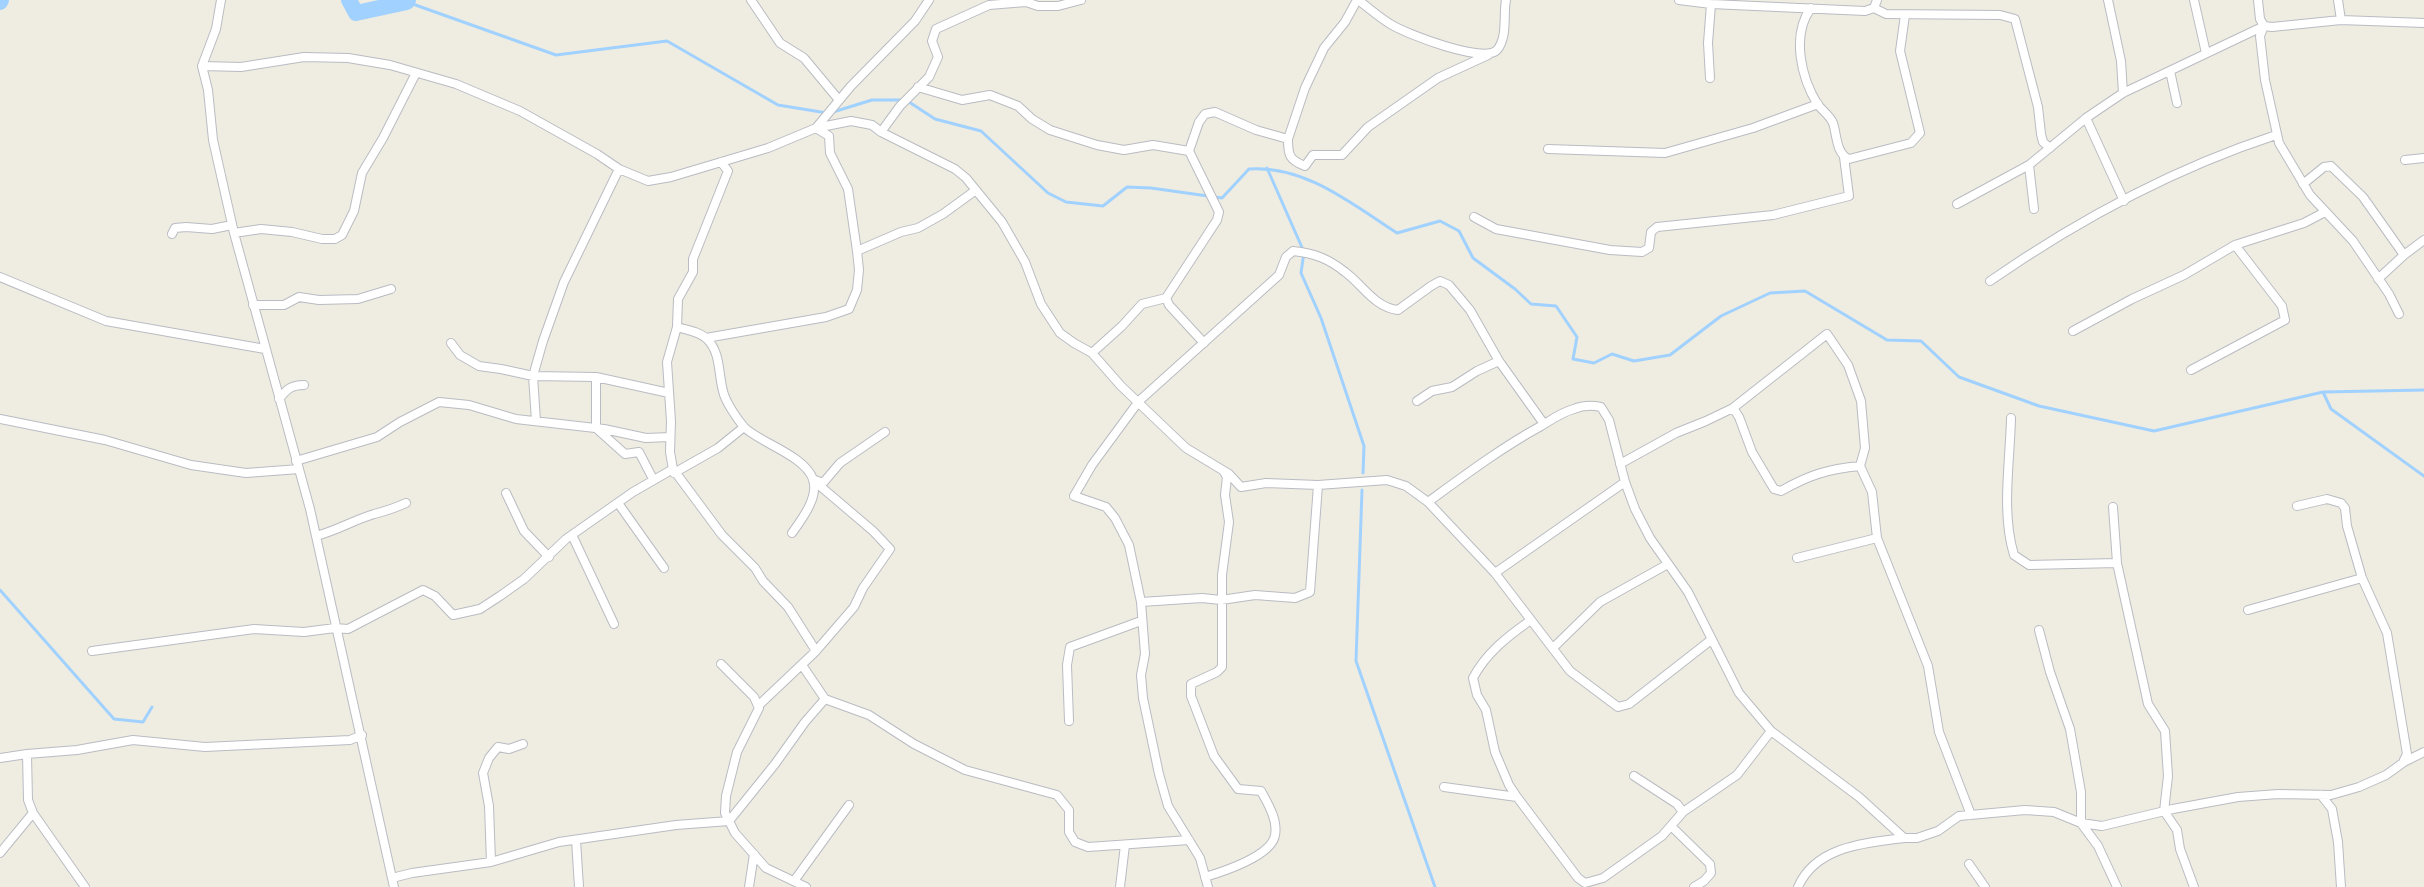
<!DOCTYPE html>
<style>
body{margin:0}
canvas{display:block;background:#efece1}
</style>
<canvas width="2424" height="887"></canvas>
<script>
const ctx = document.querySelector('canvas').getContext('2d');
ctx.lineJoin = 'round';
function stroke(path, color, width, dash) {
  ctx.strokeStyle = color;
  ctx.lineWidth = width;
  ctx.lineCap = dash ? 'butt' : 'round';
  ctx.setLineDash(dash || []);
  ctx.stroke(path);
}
const stream = new Path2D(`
 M407 2 556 55 667 41 778 105 827 113
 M833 112 872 100H906L935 119 981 131 1048 193 1066 202 1103 206 1127 187 1151 188 1222 198 1249 169C1305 165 1352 204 1397 233L1440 221 1459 231 1473 258 1515 289 1531 304 1556 306 1577 337 1573 359 1594 363 1612 354 1634 361 1670 355 1721 316 1770 293 1805 291 1887 340 1921 341 1959 377 2039 406 2154 431 2323 392 2424 390
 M1267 168 1304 252 1301 273 1321 318 1364 446 1363 473
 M2323 392 2331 409 2424 476
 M1362 490 1356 661 1435 887
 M0 590 114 719 143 722 152 707`);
const river = new Path2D(`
 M349 0 356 13 407 2 408 0
 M0 2 1 0`);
const minor = new Path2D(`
 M221 0 216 29 202 66 208 90 213 140 234 233 310 509 394 887
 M751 0 780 43 804 58 839 100
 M1358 0C1369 8 1380 18 1392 25 1407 34 1484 64 1497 50 1508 37 1503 15 1506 0
 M1679 0 1711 4 1865 11 1874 8 1877 0
 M2108 0 2121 61 2123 93
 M2194 0 2206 53
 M2258 0 2260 19 2264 26 2272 27 2341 20 2424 23
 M2338 0 2341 20
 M1811 8C1791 35 1801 78 1818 105 1823 111 1830 116 1833 123 1837 135 1836 154 1849 159L1911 143 1920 133 1900 51 1905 15
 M1874 8 1886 14 2000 15 2015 19 2038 107 2041 134 2043 142 2050 148
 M2264 26 2260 36 2265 80 2279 143 2310 195 2353 241 2389 294 2399 314
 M202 66 241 67 304 57 348 58 390 65 456 84 520 111 597 154 619 169 648 181 671 177 768 148 816 128 851 121 872 125 881 132 955 169 966 178 1002 222 1025 262 1041 304 1060 333 1074 343 1092 353 1121 386 1186 448 1229 474 1241 487 1266 483 1318 485 1387 480 1406 486 1428 502C1465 475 1501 448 1541 426 1551 420 1562 412 1574 409 1583 405 1591 405 1601 407L1609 420 1625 482 1635 509 1650 538 1688 592 1739 693 1771 731 1859 797 1904 838H1917L1938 831 1959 816 2025 810 2054 812 2081 823 2102 826 2173 809 2238 797 2278 794 2331 795 2359 787 2386 775 2404 762 2424 752
 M2170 71 2177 103
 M1710 78 1708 43 1711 4
 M918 87 962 100 990 95 1018 106 1032 119 1050 130 1097 145 1124 150 1153 145 1189 151
 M2086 118 2124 201
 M881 132 900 106 929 77 938 57 932 41 936 29 989 5 1026 2 1038 6H1058L1081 0
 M1288 139C1288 155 1289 160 1305 166L1313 155H1342L1368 127 1438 78 1488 55
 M1548 149 1665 153 1753 128 1818 104
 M2405 160 2424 158
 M721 162 728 171 693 259V272L678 299 677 327 667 362 671 421 670 452 673 469 722 535 755 568 763 581 788 607 816 651 759 705
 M2303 184 2324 167 2331 166 2363 197 2404 255 2424 240
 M1957 204 2029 165
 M2034 209 2029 165 2086 118 2123 93 2264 26
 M1474 217 1496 229 1610 250 1642 252 1649 248 1651 232 1657 227 1773 215 1849 196 1844 157
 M234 233 261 229 292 232 322 239H335L342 235 354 211 362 173 383 138 416 73
 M172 234 175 228 186 227 212 229 232 225
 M857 251 901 232 918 228 943 214 976 190
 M0 277 106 321 265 349
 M2378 279 2404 255
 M1990 281C2078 220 2175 168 2276 135
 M1166 298 1169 305 1204 343
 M253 305H284L299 297 319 300 358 299 391 289
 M677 327C686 330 699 331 707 339 721 353 718 373 723 391 725 401 737 419 744 427 760 443 804 455 813 479 819 497 802 519 792 533
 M2073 331 2132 299 2184 275 2235 245 2304 223 2325 212
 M706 338 826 317 849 309 857 290 859 270 857 251 848 189 830 153 829 136 816 128 851 86 915 21 929 0
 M451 343 460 355 479 366 501 369 533 376 596 377 669 393
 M1092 353 1122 326 1142 304 1166 298 1217 220 1219 212 1189 151 1199 122 1205 114 1215 112 1256 130 1288 139 1305 88 1324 48 1345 22 1357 0
 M2191 370 2285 320 2282 306 2235 245
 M596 377V428L625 454 639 452 653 479
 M279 399C287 389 291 385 304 385
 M1417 401 1432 391 1452 387 1477 371 1499 361 1544 424
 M1733 408 1739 417 1752 452 1774 489 1781 491C1809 475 1828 469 1860 466
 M2011 418C2010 463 2001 512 2014 555L2029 565 2117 563 2148 704 2165 731 2168 776 2164 811 2177 830 2180 849 2194 887
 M0 419 105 440 191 465 246 473 299 469
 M536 421 533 376 543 341 564 282 619 169
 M296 461 377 437 400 422 439 402 469 405 516 419 604 429 646 438 670 437
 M1620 464 1676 433 1706 421 1733 408 1827 334 1848 365 1861 401 1865 448 1860 466 1872 492 1877 538 1928 666 1939 732 1971 815
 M674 473 718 448 744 427
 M813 480 873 531 890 549 863 588 854 607 816 651
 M815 480 823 483 840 463 885 432
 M506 493 524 531 549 557
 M1428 502 1495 573 1570 671 1618 707 1629 704 1711 640
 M618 503 664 568
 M2297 506 2327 499 2341 503 2345 508 2347 526 2362 578 2387 633 2407 754 2404 760
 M2113 507 2117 563
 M572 535 614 624
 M316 536C336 531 354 520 374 514 386 511 395 508 406 503
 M1797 558 1877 538
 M1495 573 1625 482
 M1141 602 1202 598 1221 600 1255 595 1295 598 1310 592 1318 485
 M2248 610 2362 578
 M2039 630 2050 672 2070 729 2081 792V823L2098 846 2117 887
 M1553 648 1600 602 1668 564
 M92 651 254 629 304 632 335 628 348 629 423 590 435 596 453 615 480 609 500 596 524 579 566 539 633 492 673 469
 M721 664 754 697 759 708 737 752 726 796 725 813 735 833 766 868 806 887
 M802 665 825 699
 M1069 721 1067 665 1070 647 1141 621
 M27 754 28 800 33 813 85 887
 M0 758 27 754 77 750 133 740 205 747 350 740 362 735
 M1634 776 1677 804 1683 812
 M1444 787 1517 797 1578 878 1585 883 1603 878 1662 836 1683 812 1737 775 1771 731
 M2321 795 2332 809 2338 842 2341 887
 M1517 797 1509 785 1495 752 1486 710 1477 695 1473 678C1486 653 1508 636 1531 620
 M1671 826 1710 864 1711 873 1704 881 1694 887
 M576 840 579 887
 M0 853 33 813
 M491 862 489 806 483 773 489 758 498 747 509 749 523 744
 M1969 864 1985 887
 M1205 877C1222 872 1272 856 1275 835 1278 820 1268 804 1261 791L1238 789 1214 756 1191 696V684L1217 672 1222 667V575L1229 522 1225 495 1227 477 1224 472
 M392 878 412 873 491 862 559 842 676 825 729 821 775 764 805 722 825 699 869 715 914 744 965 770 1057 795 1069 810V832L1075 842 1088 847 1189 840
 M794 881 849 805
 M749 887 754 854
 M1120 887 1125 845
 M1208 887 1200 858 1168 806 1159 774 1143 698 1141 675 1145 654 1141 602 1129 545 1115 518 1106 507 1074 496 1092 465 1139 401 1279 275 1286 257 1293 251C1314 253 1329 259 1345 272 1363 285 1374 307 1398 310L1431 286 1440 281 1449 285 1470 310 1499 361
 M1798 887C1816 846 1865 843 1904 838`);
stroke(stream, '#a1d2ff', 3);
stroke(river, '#a1d2ff', 16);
stroke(minor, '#b9bcc2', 10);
stroke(minor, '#fff', 8);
</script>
